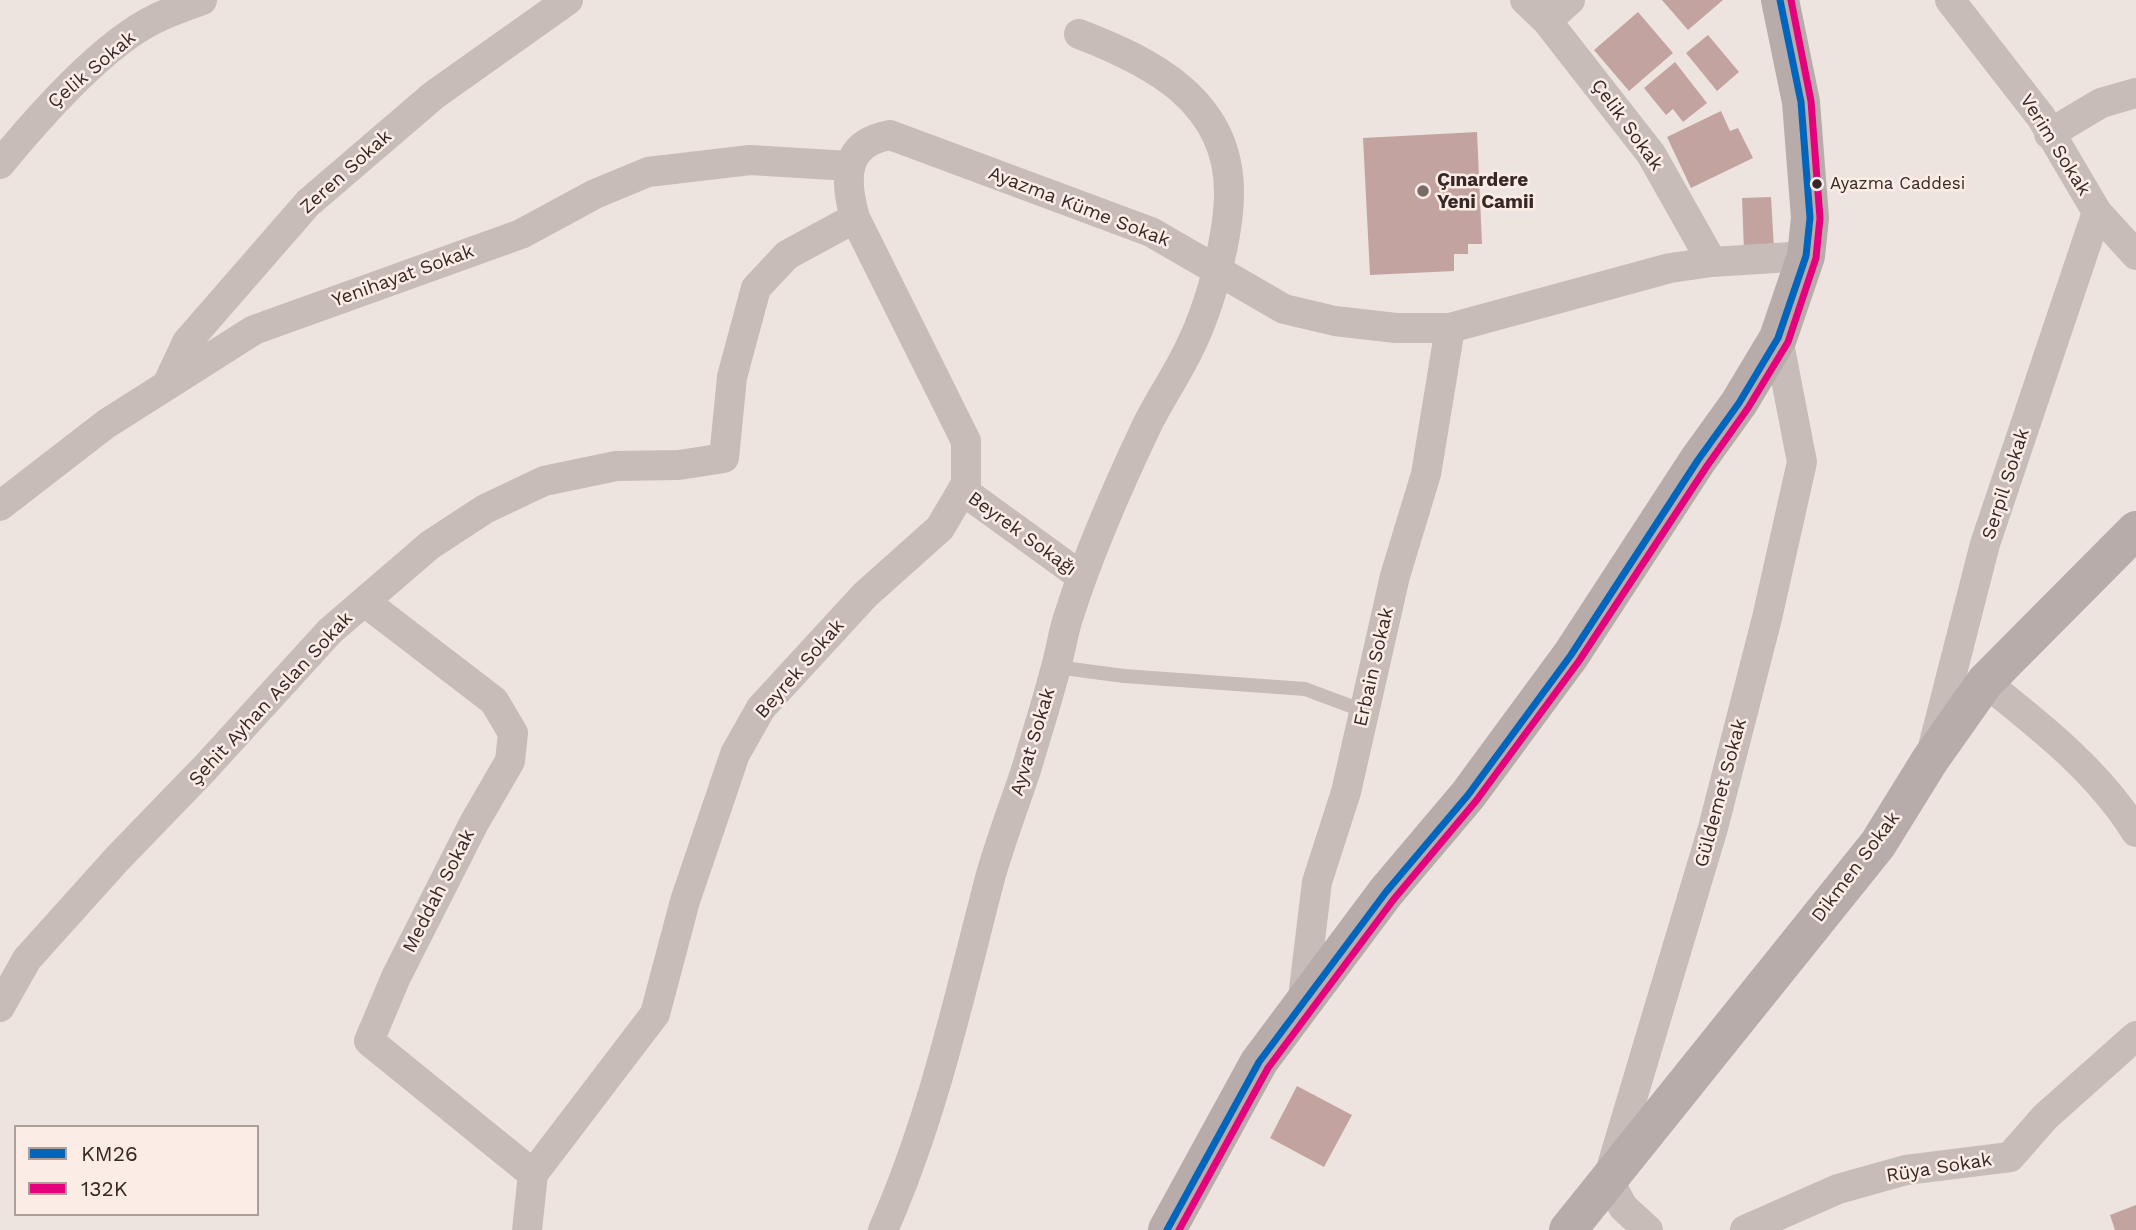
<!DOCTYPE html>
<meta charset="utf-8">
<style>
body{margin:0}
#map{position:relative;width:2136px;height:1230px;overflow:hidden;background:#eee4df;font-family:"Work Sans",sans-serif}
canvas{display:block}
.legend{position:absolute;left:14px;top:1125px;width:245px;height:91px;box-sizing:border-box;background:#fbede6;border:2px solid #ad9e99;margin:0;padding:9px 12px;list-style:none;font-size:21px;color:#372826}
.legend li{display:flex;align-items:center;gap:14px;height:35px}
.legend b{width:35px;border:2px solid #ad9e99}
</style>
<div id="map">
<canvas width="2136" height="1230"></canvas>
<ul class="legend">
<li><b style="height:9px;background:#0065bd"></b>KM26</li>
<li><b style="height:9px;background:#e5007d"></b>132K</li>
</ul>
</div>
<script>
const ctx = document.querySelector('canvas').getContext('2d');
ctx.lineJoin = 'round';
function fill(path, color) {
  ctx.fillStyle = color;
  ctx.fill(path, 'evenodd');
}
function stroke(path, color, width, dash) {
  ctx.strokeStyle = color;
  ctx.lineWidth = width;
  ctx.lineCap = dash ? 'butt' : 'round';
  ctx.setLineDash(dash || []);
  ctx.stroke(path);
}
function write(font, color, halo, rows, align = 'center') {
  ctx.font = font + ' "Work Sans",sans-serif';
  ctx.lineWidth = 5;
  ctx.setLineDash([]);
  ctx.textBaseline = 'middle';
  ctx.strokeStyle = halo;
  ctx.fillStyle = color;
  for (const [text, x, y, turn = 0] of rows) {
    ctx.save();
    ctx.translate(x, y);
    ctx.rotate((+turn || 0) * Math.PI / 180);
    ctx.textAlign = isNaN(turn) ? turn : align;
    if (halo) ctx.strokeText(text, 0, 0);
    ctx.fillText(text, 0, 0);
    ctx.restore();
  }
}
const building = new Path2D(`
 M1662 0H1723L1688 30Z
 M1638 12 1673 53 1629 91 1594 50Z
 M1708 35 1739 72 1717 91 1686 53Z
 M1675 62 1707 103 1683 122 1673 109 1666 115 1644 88Z
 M1721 111 1730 131 1738 128 1753 158 1691 188 1667 137Z
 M1477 132 1482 244H1468V254H1454V271L1370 275 1363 138Z
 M1771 197 1774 249 1744 251 1742 198Z
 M1297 1086 1352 1115 1324 1167 1270 1138Z
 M2136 1205V1230H2115L2110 1215Z`);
const lane = new Path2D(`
 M1056 667 1124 676 1305 689 1364 711`);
const street = new Path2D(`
 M1525 0 1547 21 1651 154 1712 262
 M1950 0 2041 117 2097 212 2136 255
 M1547 21 1570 0
 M2049 134 2101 103 2136 93
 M0 164C38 118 103 43 157 18 171 11 187 6 202 0
 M167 385 187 342 308 203 434 95 568 0
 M962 490 1082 577
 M0 506 106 424 254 330 521 234 595 194 648 172 750 160 849 166
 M365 602 494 701 513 733 510 761 474 823 396 977 369 1041 533 1174
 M1985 682C2040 726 2098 771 2136 832
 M1933 747 1985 544 2097 212
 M1302 1006 1317 882 1346 792 1395 576 1426 474 1450 328
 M0 1007 27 959 117 859 205 768 330 631 430 545 485 509 544 481 616 466 679 465 724 458 732 377 756 288 787 255 855 218
 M527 1230 533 1174 655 1014 685 901 735 754 761 708 865 595 940 528 966 484V441L855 218C844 179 843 143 890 135L1151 232 1284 309 1335 321 1396 328H1450L1670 268 1712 262 1806 256
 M883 1230C933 1118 959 997 990 878 1000 842 1014 806 1026 770 1036 736 1047 702 1056 667 1061 650 1063 632 1069 615 1090 549 1118 486 1148 423 1161 397 1178 373 1190 347 1210 307 1229 237 1229 192 1229 101 1152 62 1079 34
 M1648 1230 1623 1207 1608 1179 1713 828 1767 618 1802 462 1778 338
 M1745 1230 1838 1189 1906 1170 2010 1157 2045 1117 2136 1036`);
const secondary = new Path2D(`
 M1167 1230 1259 1062 1386 892 1468 795 1571 655 1698 460 1739 403 1778 338 1806 256 1810 218 1801 102 1780 0
 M1568 1230 1878 844 1930 760 1985 682 2136 530`);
const bus1 = new Path2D(`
 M1167 1230 1259 1062 1386 892 1468 795 1571 655 1698 460 1739 403 1778 338 1806 256 1810 218 1801 102 1780 0`);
const bus2 = new Path2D(`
 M1179 1230 1268 1068 1394 899 1476 801 1579 661 1707 466 1748 408 1788 342 1816 258 1820 218 1811 101 1791 0`);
const markers = [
 [1817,184,6,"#372826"],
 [1423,191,7,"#776a67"]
];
const busNames = [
 ["Ayazma Caddesi",1830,184]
];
const streetNames = [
 ["Çelik Sokak",92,70,-40],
 ["Çelik Sokak",1627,125,54],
 ["Verim Sokak",2055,145,58],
 ["Zeren Sokak",346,172,-42],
 ["Ayazma Küme Sokak",1079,207,21],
 ["Yenihayat Sokak",403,276,-20],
 ["Serpil Sokak",2006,484,-72],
 ["Beyrek Sokağı",1022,534,36],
 ["Erbain Sokak",1374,667,-77],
 ["Beyrek Sokak",800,669,-49],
 ["Şehit Ayhan Aslan Sokak",271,699,-47],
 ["Ayvat Sokak",1033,742,-73],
 ["Güldemet Sokak",1721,793,-75],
 ["Dikmen Sokak",1856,867,-53],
 ["Meddah Sokak",439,891,-63],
 ["Rüya Sokak",1939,1168,-9]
];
const poiNames = [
 ["Çınardere",1437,180],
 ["Yeni Camii",1437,202]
];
fill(building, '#c3a39f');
stroke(lane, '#c7bcb8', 14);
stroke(street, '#c7bcb8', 30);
stroke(secondary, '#b7aca9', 38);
stroke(bus1, '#0065bd', 7);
stroke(bus2, '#e5007d', 7);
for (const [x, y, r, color] of markers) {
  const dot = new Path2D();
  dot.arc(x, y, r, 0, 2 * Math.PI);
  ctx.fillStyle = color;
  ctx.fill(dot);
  stroke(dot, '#fbede6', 2.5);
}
write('17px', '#372826', '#fbede6', busNames, 'left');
write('19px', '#372826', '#fbede6', streetNames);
write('bold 19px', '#372826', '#fbede6', poiNames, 'left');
</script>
